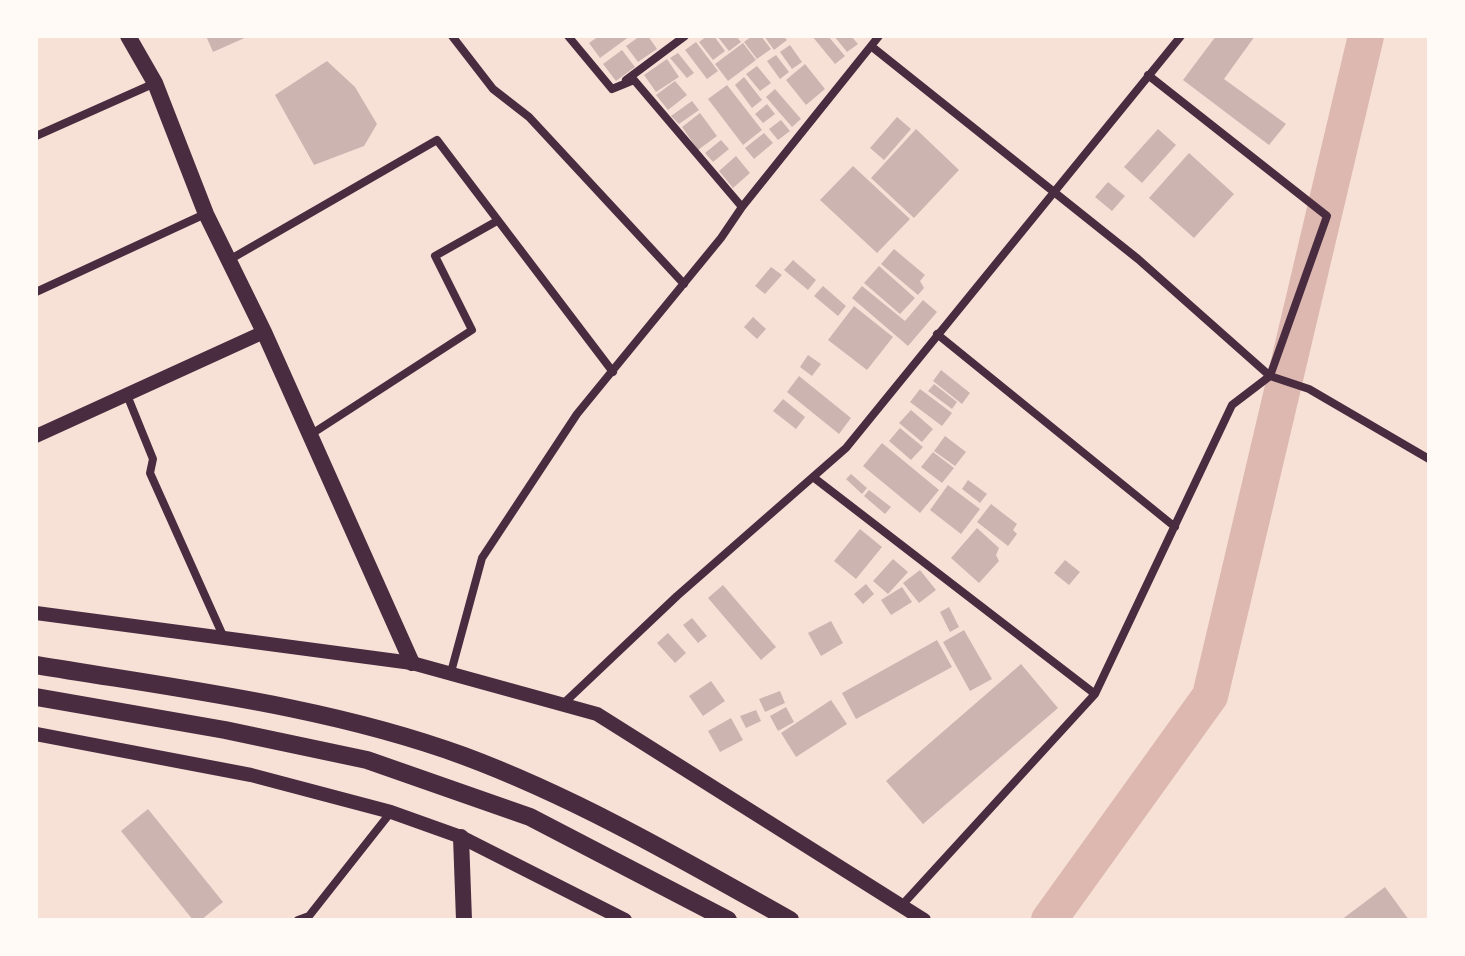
<!DOCTYPE html>
<style>
body{margin:0}
#map{position:relative;width:1465px;height:956px;overflow:hidden;background:#f7e1d7;font-family:"PT Sans",sans-serif}
canvas{display:block}
.frame{position:absolute;inset:0;border:38px solid #fffaf5;pointer-events:none}
</style>
<div id="map">
<canvas width="1465" height="956"></canvas>
<div class="frame"></div>
</div>
<script>
const ctx = document.querySelector('canvas').getContext('2d');
ctx.lineJoin = 'round';
function stroke(path, color, width, dash) {
  ctx.strokeStyle = color;
  ctx.lineWidth = width;
  ctx.lineCap = dash ? 'butt' : 'round';
  ctx.setLineDash(dash || []);
  ctx.stroke(path);
}
function fill(path, color) {
  ctx.fillStyle = color;
  ctx.fill(path, 'evenodd');
}
const river = new Path2D(`
 M1049 920 1210 696 1366 36`);
const building = new Path2D(`
 M206 36H249L213 52Z
 M599 36H630L600 58 589 43Z
 M640 36H648L657 49 638 62 626 46Z
 M707 36H714L725 51 713 60 699 42Z
 M717 36H736L741 42 729 51Z
 M752 36H761L771 49 757 59 744 42Z
 M764 36H783L787 40 774 50Z
 M812 36H828L845 56 835 64Z
 M834 36H851L858 44 847 52Z
 M1216 36H1255L1224 79 1286 124 1269 145 1183 80Z
 M696 42 718 71 707 79 685 50Z
 M743 43 756 60 728 81 715 64Z
 M790 45 802 62 792 69 780 52Z
 M622 50 635 67 616 81 603 64Z
 M678 53 694 73 687 78 670 58Z
 M776 55 789 72 780 79 767 61Z
 M667 59 679 77 656 92 644 75Z
 M327 61 355 87 377 124 364 146 314 165 275 95Z
 M805 64 825 89 806 105 786 80Z
 M757 66 771 83 760 91 746 74Z
 M744 77 762 100 752 108 735 85Z
 M675 81 687 95 668 110 656 95Z
 M727 85 762 130 743 145 708 99Z
 M775 89 801 119 792 127 766 97Z
 M692 101 699 110 679 124 671 116Z
 M767 104 775 114 763 123 755 114Z
 M700 113 717 136 698 150 682 127Z
 M897 117 911 129 884 160 870 148Z
 M781 120 790 131 778 140 769 129Z
 M916 129 959 170 914 218 871 178Z
 M1158 129 1176 145 1142 183 1124 167Z
 M764 133 773 143 754 159 745 148Z
 M721 140 729 149 713 162 705 153Z
 M1189 153 1234 194 1194 238 1149 198Z
 M736 156 750 173 733 188 719 171Z
 M853 166 910 219 877 253 820 200Z
 M1108 182 1125 196 1112 211 1095 197Z
 M894 249 925 275 920 281 924 288 918 295 881 264Z
 M793 260 816 280 808 290 784 270Z
 M879 266 915 298 900 314 864 283Z
 M771 267 782 275 765 294 755 286Z
 M823 286 846 306 838 316 814 296Z
 M862 286 905 321 923 300 937 312 908 346 852 298Z
 M854 306 893 337 867 370 828 340Z
 M753 317 766 329 757 339 744 327Z
 M808 355 821 364 812 376 800 367Z
 M941 370 970 393 962 404 933 381Z
 M799 376 851 418 839 434 787 392Z
 M934 384 957 402 952 409 928 391Z
 M920 389 952 413 942 426 910 402Z
 M783 399 805 417 796 429 773 411Z
 M911 410 933 429 922 442 899 423Z
 M900 428 923 447 911 460 889 441Z
 M945 436 966 452 955 466 934 451Z
 M882 443 939 490 920 513 863 466Z
 M933 452 954 468 942 483 921 467Z
 M851 474 867 488 862 494 846 479Z
 M968 480 987 494 980 503 962 489Z
 M948 485 980 509 961 534 930 510Z
 M869 490 891 507 885 514 864 496Z
 M991 504 1017 524 1013 530 1017 534 1008 546 977 522Z
 M977 528 999 548 996 555 999 561 979 583 951 558Z
 M860 529 882 547 856 579 834 561Z
 M893 559 908 572 888 594 873 581Z
 M1065 560 1080 572 1069 585 1054 573Z
 M920 570 936 590 919 603 903 583Z
 M866 584 874 594 863 604 854 594Z
 M723 585 776 647 761 660 708 598Z
 M902 587 912 602 891 615 881 600Z
 M949 607 959 627 950 632 940 612Z
 M692 618 707 636 698 643 683 625Z
 M831 621 843 643 821 656 808 633Z
 M964 630 992 679 970 691 943 642Z
 M668 633 686 653 675 663 657 643Z
 M937 640 952 667 856 719 842 693Z
 M1021 664 1058 708 923 824 886 781Z
 M711 681 725 701 703 716 689 696Z
 M780 691 785 703 765 712 759 699Z
 M831 700 847 724 796 757 781 733Z
 M786 707 794 722 778 731 770 716Z
 M756 710 761 721 746 728 740 716Z
 M731 718 743 740 720 752 708 731Z
 M148 809 223 902 201 920H193L121 831Z
 M1385 887 1409 920H1341Z`);
const minor = new Path2D(`
 M452 36 493 89 529 117 684 284
 M568 36 612 89
 M871 46 1138 259 1270 376 1309 389 1429 459
 M626 80 685 36
 M612 89 634 80 742 207
 M36 136 155 83
 M229 260 437 140 613 372
 M36 292 205 214
 M937 334 1175 527
 M127 395 153 459 150 473 224 638
 M310 435 472 330 435 256 497 221
 M813 477 1095 694
 M451 672 482 558 577 414 721 238 742 207 879 36
 M563 704 677 596 846 448 1181 36
 M903 904 1095 694 1232 405 1270 376 1327 216 1148 75
 M298 920 309 916 391 812`);
const tertiary = new Path2D(`
 M36 436 264 332
 M36 613 412 663 597 714 924 920
 M36 734 251 775 391 812 461 837 625 920`);
const secondary = new Path2D(`
 M128 36 155 83 206 214 264 332 412 663
 M461 837 464 920`);
const trunk = new Path2D(`
 M36 665C179 689 327 706 464 756 577 798 685 861 790 920
 M36 697 225 730 367 760 530 817 728 920`);
stroke(river, '#dcb8b0', 36);
fill(building, '#ccb4b1');
stroke(minor, '#4a2c40', 8);
stroke(tertiary, '#4a2c40', 14);
stroke(secondary, '#4a2c40', 16);
stroke(trunk, '#4a2c40', 18);
</script>
